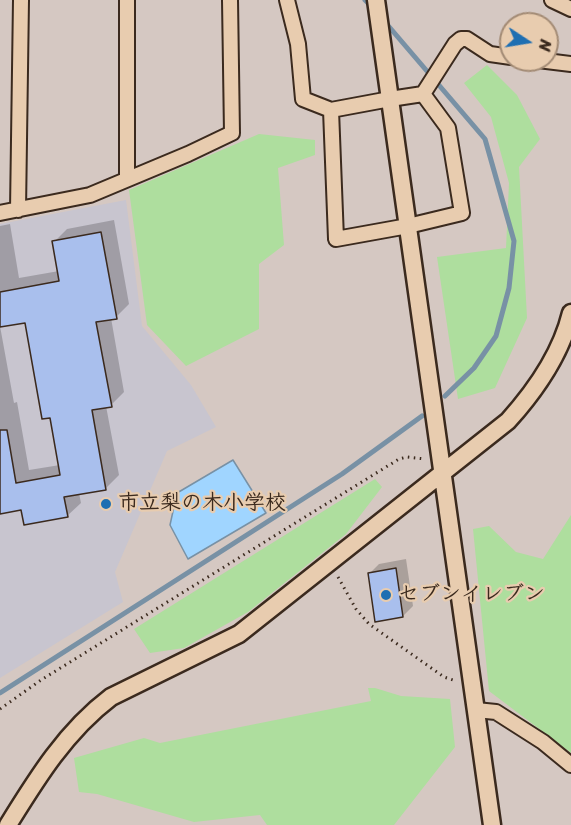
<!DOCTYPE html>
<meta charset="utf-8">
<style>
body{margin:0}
#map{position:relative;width:571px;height:825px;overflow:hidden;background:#d5c8c2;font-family:Sriracha,sans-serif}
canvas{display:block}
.north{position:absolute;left:499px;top:12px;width:60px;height:60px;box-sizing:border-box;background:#e8ccaf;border:2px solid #a38b75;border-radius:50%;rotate:102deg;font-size:16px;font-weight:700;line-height:24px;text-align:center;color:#3b2a1e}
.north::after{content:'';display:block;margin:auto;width:21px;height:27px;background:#1f6fb2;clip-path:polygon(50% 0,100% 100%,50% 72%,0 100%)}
</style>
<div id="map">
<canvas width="571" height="825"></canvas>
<div class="north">N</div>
</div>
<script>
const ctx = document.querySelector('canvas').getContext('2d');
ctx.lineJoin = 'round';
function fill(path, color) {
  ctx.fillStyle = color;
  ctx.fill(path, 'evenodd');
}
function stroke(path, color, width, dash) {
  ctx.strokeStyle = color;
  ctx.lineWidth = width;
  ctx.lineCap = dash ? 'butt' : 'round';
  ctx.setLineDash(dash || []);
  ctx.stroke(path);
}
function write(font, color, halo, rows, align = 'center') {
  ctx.font = font + ' Sriracha,"Klee One",sans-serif';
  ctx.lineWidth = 4.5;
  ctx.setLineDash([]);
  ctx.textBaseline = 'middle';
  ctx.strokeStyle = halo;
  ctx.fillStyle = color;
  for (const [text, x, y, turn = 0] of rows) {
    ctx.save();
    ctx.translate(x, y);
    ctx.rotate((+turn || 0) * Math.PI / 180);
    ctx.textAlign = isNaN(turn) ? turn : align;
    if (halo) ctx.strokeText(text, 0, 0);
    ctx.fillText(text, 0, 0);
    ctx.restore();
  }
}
const built = new Path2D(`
 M126 200 142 326 191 385 216 427 167 451 115 572 123 602 0 678V224Z`);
const green = new Path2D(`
 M487 65 517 95 540 139 519 167 527 318 495 388 458 399 437 257 506 248 509 183 491 117 464 83Z
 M259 134 315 140V155L278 168 284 245 259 264V329L186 366 147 325 129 190Z
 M375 479 382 487 346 534 248 612 184 648 150 653 134 629Z
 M571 515V753L489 691 473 529 489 526 516 552 543 559Z
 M368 688H375L401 696 450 699 455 747 394 825H267L260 815 194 822 97 794 79 792 74 758 144 738 160 743 371 701Z`);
const water = new Path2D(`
 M233 460 266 513 188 559 170 525 177 493Z`);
const shadow = new Path2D(`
 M114 220 129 304 116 317 111 318 124 392 111 405 106 406 119 475 105 489 79 493 81 503 67 516 23 508 0 512V326L14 403 17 402 29 470 60 465 51 416 26 321 0 326V226L10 224 19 278 59 271 54 242 67 229Z
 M406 559 413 606 403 616 369 574 379 564Z`);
const stream = new Path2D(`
 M365 0 373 8
 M385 22 485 139 514 241 509 288 496 336 474 368 445 396
 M0 693 342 474 422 416`);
const building = new Path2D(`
 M101 232 117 319 96 322 112 407 92 410 106 490 64 497 68 517 24 525 21 510 0 514V430H7L16 483 60 475 50 418 42 419 25 323 0 327V292L59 281 52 241Z
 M396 568 403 617 375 622 368 573Z`);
const path = new Path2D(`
 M338 577 356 609 369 624 444 677 456 681
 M0 709 41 680 399 459 407 457 425 459`);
const minor = new Path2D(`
 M127 0V179
 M287 0 298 44 303 99 331 110 390 99 423 94 448 128 462 213 408 226 336 239 331 110
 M552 0 571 9
 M538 60 571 64
 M423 94 455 44 461 39H467L490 54 511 57
 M18 210 21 0
 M0 213 90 195 188 154 232 133 230 0
 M476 710 496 712 543 742 571 765`);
const tertiary = new Path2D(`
 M376 0 492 825
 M8 825C37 778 66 731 111 697L239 634 508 421C536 390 561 354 571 313`);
const markers = [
 [106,504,6,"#1f6fb2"],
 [386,595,6,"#1f6fb2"]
];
const poiNames = [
 ["市立梨の木小学校",118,504],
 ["セブンイレブン",398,595]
];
fill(built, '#c8c5cf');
fill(green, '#aede9e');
fill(water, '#a0d5ff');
stroke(water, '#7891a5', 1.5);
fill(shadow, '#0003');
stroke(stream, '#7891a5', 5);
fill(building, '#a9bfed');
stroke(building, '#3b2a1e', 1.5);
stroke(minor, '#3b2a1e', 18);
stroke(tertiary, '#3b2a1e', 21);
stroke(path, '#3b2a1e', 3, [1.5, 4.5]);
stroke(minor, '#e8ccaf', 14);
stroke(tertiary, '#e8ccaf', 16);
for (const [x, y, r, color] of markers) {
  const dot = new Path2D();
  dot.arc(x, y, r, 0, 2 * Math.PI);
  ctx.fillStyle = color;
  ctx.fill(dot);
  stroke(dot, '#e8ccaf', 2);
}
write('bold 21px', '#3b2a1e', '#e8ccaf', poiNames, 'left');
</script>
